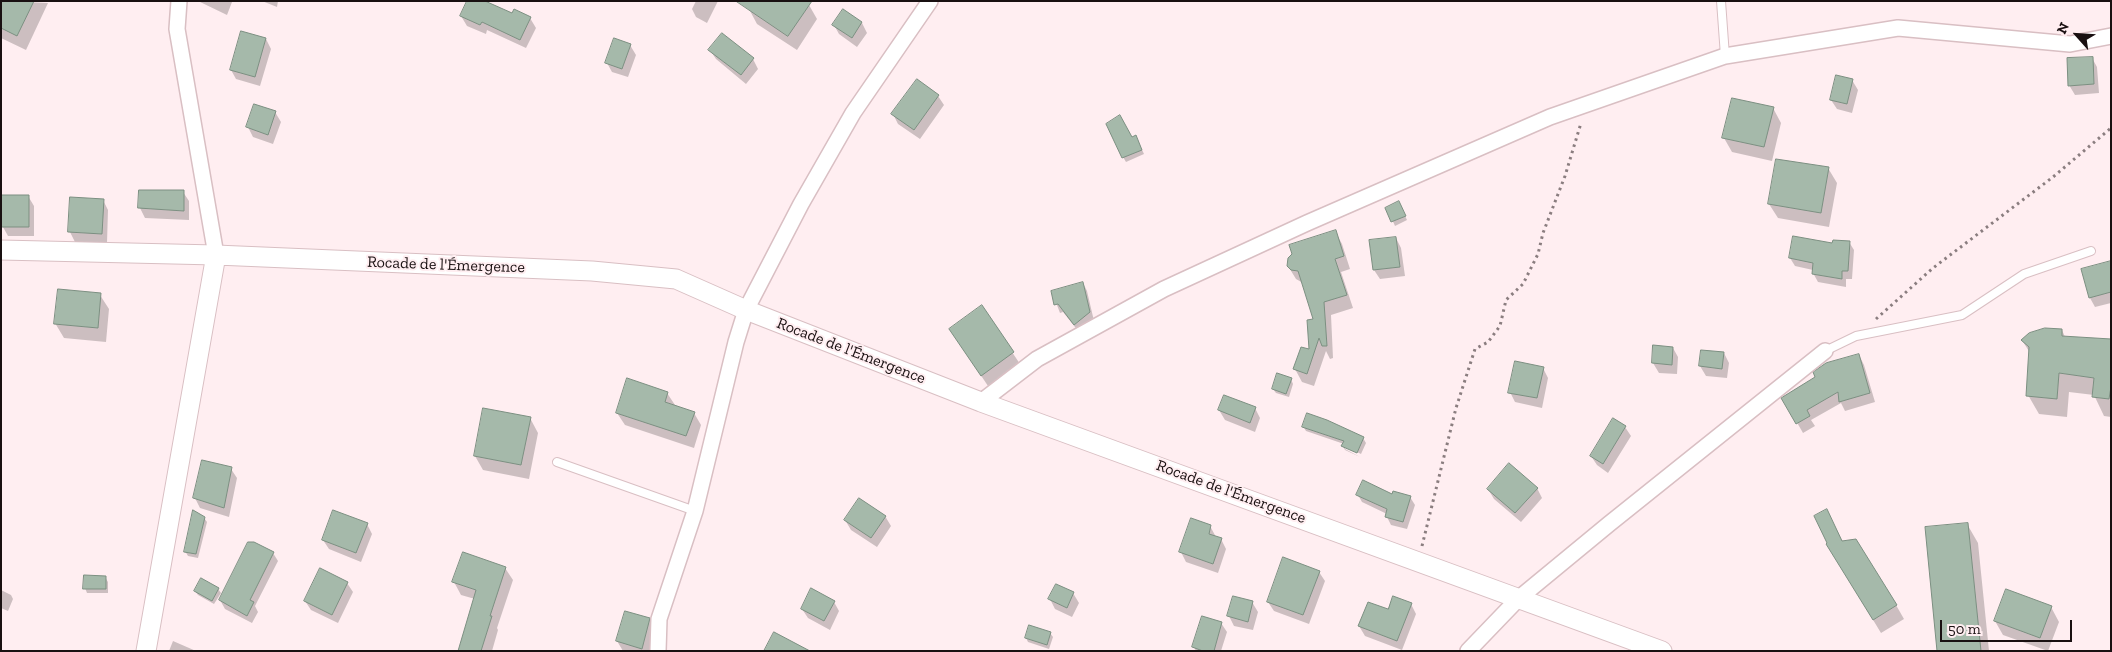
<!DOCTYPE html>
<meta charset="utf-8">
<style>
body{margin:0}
#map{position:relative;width:2112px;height:652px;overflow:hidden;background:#ffeef1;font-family:"Zilla Slab",serif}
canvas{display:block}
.frame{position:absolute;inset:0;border:2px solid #191011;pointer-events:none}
.north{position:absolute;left:2052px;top:10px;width:50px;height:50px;-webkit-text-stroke:4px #ffeef1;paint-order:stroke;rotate:296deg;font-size:14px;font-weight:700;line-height:20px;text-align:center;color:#191011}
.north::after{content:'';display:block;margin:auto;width:18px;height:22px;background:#191011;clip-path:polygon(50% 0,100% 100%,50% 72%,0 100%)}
.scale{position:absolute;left:1940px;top:620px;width:132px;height:22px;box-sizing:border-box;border:2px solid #191011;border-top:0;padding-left:6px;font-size:15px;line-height:18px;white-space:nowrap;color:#191011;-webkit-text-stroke:4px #ffeef1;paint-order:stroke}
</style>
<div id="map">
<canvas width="2112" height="652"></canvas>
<div class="frame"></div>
<div class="north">N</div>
<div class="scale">50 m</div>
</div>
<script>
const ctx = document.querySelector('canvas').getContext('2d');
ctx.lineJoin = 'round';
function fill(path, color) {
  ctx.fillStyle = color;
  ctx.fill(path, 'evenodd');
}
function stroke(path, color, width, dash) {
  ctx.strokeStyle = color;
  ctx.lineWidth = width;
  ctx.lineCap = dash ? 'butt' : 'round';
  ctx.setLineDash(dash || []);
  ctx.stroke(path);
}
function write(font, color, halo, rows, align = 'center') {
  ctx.font = font + ' "Zilla Slab",serif';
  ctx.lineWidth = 4;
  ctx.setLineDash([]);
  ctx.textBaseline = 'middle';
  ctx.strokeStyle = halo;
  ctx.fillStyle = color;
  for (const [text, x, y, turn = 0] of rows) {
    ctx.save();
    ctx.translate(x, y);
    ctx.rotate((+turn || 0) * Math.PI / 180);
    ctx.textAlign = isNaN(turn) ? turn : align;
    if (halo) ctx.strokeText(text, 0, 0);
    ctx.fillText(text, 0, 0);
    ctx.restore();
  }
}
const shadow = new Path2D(`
 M1 1 48 3 26 50 1 38Z
 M198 1H232V2L227 15Z
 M262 1H278L277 7Z
 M696 1H718L707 23 696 17 692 9Z
 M809 5 817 19 797 50 757 24 749 9Z
 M844 11 862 23 867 33 857 47 839 34 834 25Z
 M513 15 530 18 536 28 526 48 487 30 486 34 467 26 461 16Z
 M266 39 271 49 260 86 236 79 231 70Z
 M630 45 636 55 628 77 612 72 607 63Z
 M710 50 753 59 758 69 746 84 716 59Z
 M2092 58 2097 67 2099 93 2075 95 2069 85Z
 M1852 80 1858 90 1852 113 1837 109 1831 100Z
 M938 96 944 105 920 139 898 124 893 114Z
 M1773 108 1781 123 1772 161 1732 152 1724 138Z
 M275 112 281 122 273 144 253 137 248 127Z
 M1132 138 1138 141 1144 154 1126 162 1123 157Z
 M1828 168 1837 183 1829 227 1778 218 1769 204Z
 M141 191 183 192 189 201V220L145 218 140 208Z
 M28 196 34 206V236H8L3 227Z
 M71 199 103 200 108 210 107 243 75 242 70 232Z
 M1401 207 1407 220 1395 226 1387 208Z
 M1335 231 1342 244 1350 269 1341 272 1353 308 1331 315 1333 358 1330 359 1326 351 1314 386 1302 382 1295 369 1310 351 1315 321 1303 283 1296 279 1288 266Z
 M1396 238 1401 248 1405 276 1380 279 1374 270Z
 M1794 238 1834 244 1849 242 1854 250 1852 279H1846V287L1818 282 1813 273V270L1795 266 1790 258Z
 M2111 263V303L2095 307 2090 298 2082 270Z
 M1083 283 1087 291 1094 321 1079 332 1063 312 1060 313 1052 292Z
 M100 295 109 309 106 342 64 338 55 323Z
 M982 307 1022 367 990 389 950 329Z
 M2062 330 2065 337 2111 340V417L2104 416 2094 395 2069 392 2067 417 2039 414 2028 395 2030 353 2022 340Z
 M1654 347 1673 348 1678 357 1677 374 1659 373 1653 363Z
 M1724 353 1729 363 1727 378 1706 376 1700 366Z
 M1859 355 1864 365 1875 402 1845 411 1841 403 1811 420 1815 426 1803 433 1783 398Z
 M1543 368 1548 378 1542 408 1515 402 1510 392Z
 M1291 379 1293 384 1289 397 1276 393 1273 389Z
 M667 393 675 405 694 413 701 425 694 448 625 425 617 413Z
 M1255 408 1260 418 1255 432 1225 420 1219 410Z
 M530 418 538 433 529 479 483 470 475 456Z
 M1303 426 1363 438 1366 443 1361 454 1345 446V449L1360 457 1345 450 1343 446 1344 444 1306 431Z
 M1625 427 1631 436 1608 473 1597 465 1591 456Z
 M231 469 237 478 229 517 200 508 195 498Z
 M1537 488 1542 498 1521 522 1494 499 1488 489Z
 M1358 495 1410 497 1415 505 1407 529 1391 525 1387 517V514L1362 502Z
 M1827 511 1843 542 1896 605 1904 619 1881 633 1835 557Z
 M885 516 891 526 877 547 851 530 845 520Z
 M204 518 207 522 198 558 188 556 185 551Z
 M367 524 372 534 361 562 329 549 323 540Z
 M1967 524 1978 543 1989 651H1938Z
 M1210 526 1216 537 1221 539 1226 549 1218 573 1186 562 1181 552Z
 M273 553 278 561 255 606 258 612 252 623 225 609 220 600Z
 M505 568 513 580 497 628 498 630 492 651H460L475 599 461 595 454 582Z
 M1319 572 1325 581 1309 624 1274 611 1268 602Z
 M105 577 108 582V593H87L85 588Z
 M347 583 353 592 338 623 311 610 305 601Z
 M218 589 221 593 214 604 198 595 195 591Z
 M1 590 11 595 13 599 8 611 1 608Z
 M1073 593 1079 603 1072 617 1055 609 1050 599Z
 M834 602 839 611 830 630 808 618 802 609Z
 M1252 602 1258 612 1253 630 1234 626 1229 616Z
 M1411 604 1416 614 1402 650 1365 636 1359 626 1388 611Z
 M2051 607 2059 622 2048 651 2003 635 1995 621Z
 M649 619 654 629 649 651H623L617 641Z
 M1221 623 1227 632 1221 651H1196L1194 647Z
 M1050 633 1053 637 1049 649 1028 642 1026 638Z
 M173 641 196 651H169Z`);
const building = new Path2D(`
 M1 1H34L17 36 1 28Z
 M467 1H485L512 13 514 9 531 17 520 40 482 22 480 25 460 16Z
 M736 1H812L788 36Z
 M843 9 862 22 852 38 832 25Z
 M241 31 266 38 255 77 230 70Z
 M722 33 754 58 741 75 708 50Z
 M614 38 631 44 622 69 605 63Z
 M2093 57 2094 84 2068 86 2067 58Z
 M1836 75 1853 79 1847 104 1830 100Z
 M917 79 939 95 914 130 891 114Z
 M1732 98 1774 107 1764 147 1722 138Z
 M254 104 276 111 268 135 246 127Z
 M1120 115 1132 137 1136 135 1142 150 1122 158 1106 124Z
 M1776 159 1829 167 1821 213 1768 204Z
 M139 190H184V211L138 208Z
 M1 195H29V227H1Z
 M70 197 104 199 102 234 68 232Z
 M1399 201 1406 216 1391 222 1385 208Z
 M1336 230 1344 256 1335 259 1347 295 1324 302 1327 346H1322L1319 338 1307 374 1293 369 1301 347 1309 349 1307 320 1313 319 1298 271 1291 270 1287 266 1288 258 1292 254 1289 245Z
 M1793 236 1832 243 1833 240 1850 241 1848 271H1842V279L1812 274 1813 263 1789 258Z
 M1396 237 1400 267 1373 270 1369 240Z
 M2111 261V292L2089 298 2081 269Z
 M1083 282 1090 312 1074 325 1058 304 1054 305 1051 291Z
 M58 289 101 293 98 328 54 324Z
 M982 305 1014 352 981 376 949 329Z
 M2045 328 2062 329V336L2111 339V387L2109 399 2092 397 2094 378 2059 373 2057 399 2026 396 2029 347 2021 340 2029 333Z
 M1653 345 1673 347 1672 365 1652 363Z
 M1701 350 1724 352 1722 369 1699 366Z
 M1859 354 1870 393 1839 402 1838 392 1807 410 1810 416 1796 424 1781 398 1815 377 1813 372 1826 363Z
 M1515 361 1544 367 1537 398 1508 393Z
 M1277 373 1292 378 1286 394 1272 389Z
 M627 378 668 392 665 402 695 412 686 436 616 413Z
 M1224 395 1256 407 1250 423 1218 410Z
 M483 408 531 417 521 465 474 456Z
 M1307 413 1327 420 1364 437 1357 453 1341 446 1344 441 1302 427Z
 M1613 418 1626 426 1603 464 1590 456Z
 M202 460 232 467 224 508 193 498Z
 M1509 463 1538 488 1515 513 1487 489Z
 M1363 480 1392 494 1393 491 1411 496 1403 522 1385 517 1387 509 1356 495Z
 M859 498 886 516 871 538 844 520Z
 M1827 509 1842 541 1856 539 1897 605 1873 620 1826 544 1827 543 1814 516Z
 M193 510 205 517 196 554 184 552Z
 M333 510 368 523 356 553 322 540Z
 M1191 518 1211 525 1209 534 1222 538 1213 564 1179 552Z
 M1968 523 1981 651H1937L1925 527Z
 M248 542H254L274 552 250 600 254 602 247 616 219 600Z
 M463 552 506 567 490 616H492L481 651H458L476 590 452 582Z
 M1283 557 1320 571 1303 615 1267 602Z
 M320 568 348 582 332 615 304 601Z
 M84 575 106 576V589H83Z
 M201 578 219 588 212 601 194 591Z
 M1056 584 1074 592 1067 608 1048 599Z
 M811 588 835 601 824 621 801 609Z
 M2006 589 2052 606 2040 638 1994 621Z
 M1233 596 1253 601 1248 622 1227 616Z
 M1393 596 1412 603 1397 641 1358 626 1368 602 1388 609Z
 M625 611 650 618 642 649 616 641Z
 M1202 616 1222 622 1214 651H1203L1192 647Z
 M1029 625 1051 632 1047 645 1025 638Z
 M774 632 810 651H764Z`);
const path = new Path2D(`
 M1876 319 1933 268 2053 177 2111 128
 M1422 546 1456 408 1475 349 1488 342 1500 326 1506 300 1523 284 1538 254 1543 233 1565 176 1581 123`);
const service = new Path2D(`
 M1721 1 1725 56
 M1825 351 1856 336 1962 315 2024 274 2091 251
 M557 462 695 511`);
const minor = new Path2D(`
 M179 1 177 29 216 255
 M981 402 1037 359 1164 289 1307 223 1550 117 1725 56 1898 28 2070 44 2111 36
 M658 651 659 619 695 511 736 342 746 310 801 204 853 113 930 1
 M1468 651 1518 599 1609 524 1825 351`);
const tertiary = new Path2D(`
 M1 250 216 255 592 271 676 279 746 310 981 402 1662 651
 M146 651 216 255`);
const streetNames = [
 ["Rocade de l'Émergence",446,265,2],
 ["Rocade de l'Émergence",851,351,21],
 ["Rocade de l'Émergence",1231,492,20]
];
fill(shadow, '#0003');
fill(building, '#a5b9aa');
stroke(building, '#7c8f81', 1);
stroke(service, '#d9bfc3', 10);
stroke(minor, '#d9bfc3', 18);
stroke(tertiary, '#d9bfc3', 21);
stroke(path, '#8a7d7f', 3, [2.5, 4]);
stroke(service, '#fff', 8);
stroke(minor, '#fff', 15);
stroke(tertiary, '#fff', 19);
write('16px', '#191011', '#ffeef1', streetNames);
</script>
